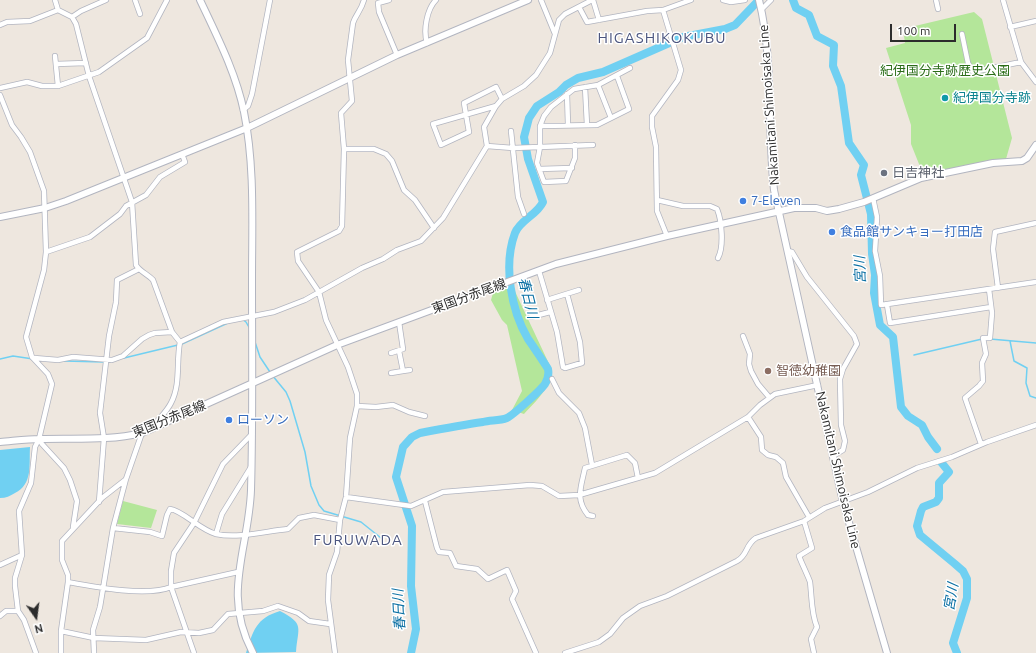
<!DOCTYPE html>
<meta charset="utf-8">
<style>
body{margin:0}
#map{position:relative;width:1036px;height:653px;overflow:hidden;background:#eee7df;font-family:Ubuntu,sans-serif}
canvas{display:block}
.north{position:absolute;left:16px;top:597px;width:40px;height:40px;-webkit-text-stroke:3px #fff;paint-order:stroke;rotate:166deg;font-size:11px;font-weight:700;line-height:16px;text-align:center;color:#2c2c2c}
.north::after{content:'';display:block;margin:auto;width:14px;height:18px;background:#2c2c2c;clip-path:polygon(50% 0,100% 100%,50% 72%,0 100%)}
.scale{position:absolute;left:890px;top:24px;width:66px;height:18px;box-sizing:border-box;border:2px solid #2c2c2c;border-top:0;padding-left:5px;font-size:12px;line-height:14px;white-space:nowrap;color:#2c2c2c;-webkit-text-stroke:3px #fff;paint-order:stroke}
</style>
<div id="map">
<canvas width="1036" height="653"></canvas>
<div class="north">N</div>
<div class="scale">100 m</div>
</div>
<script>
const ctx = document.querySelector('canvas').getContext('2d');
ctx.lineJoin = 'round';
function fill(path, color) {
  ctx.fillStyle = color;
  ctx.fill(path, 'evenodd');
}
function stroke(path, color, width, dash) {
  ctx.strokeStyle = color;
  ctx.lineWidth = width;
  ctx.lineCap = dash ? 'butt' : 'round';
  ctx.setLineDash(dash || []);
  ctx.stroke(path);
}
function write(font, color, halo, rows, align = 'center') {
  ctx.font = font + ' Ubuntu,"Noto Sans JP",sans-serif';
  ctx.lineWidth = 3;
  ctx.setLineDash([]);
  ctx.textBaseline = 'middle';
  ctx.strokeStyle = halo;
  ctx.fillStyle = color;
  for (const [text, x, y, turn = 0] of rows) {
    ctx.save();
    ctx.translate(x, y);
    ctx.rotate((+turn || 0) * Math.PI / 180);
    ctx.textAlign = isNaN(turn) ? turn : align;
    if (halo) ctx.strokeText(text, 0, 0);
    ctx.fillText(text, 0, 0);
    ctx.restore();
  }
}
const green = new Path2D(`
 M974 12 982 19 1012 138 1006 159 923 174 911 144V125L886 48 905 43 904 36 910 33 915 26Z
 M512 285 551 368C552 387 536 401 524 414L512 410 522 391 507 325 502 320 491 300 493 293Z
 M123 501 157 510 151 528 117 524Z`);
const water = new Path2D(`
 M30 447C29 465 33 484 15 493 10 496 6 498 0 498V450Z
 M280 611C305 624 298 627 296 652L246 653C253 631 256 618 280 611Z`);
const stream = new Path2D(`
 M243 320 246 322 250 329
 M990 339 1036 343
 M1010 341 1014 361 1027 368 1026 383 1030 396 1036 398
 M255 342 260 357 270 372
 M914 355 982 339
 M124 358 182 344 230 322
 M0 359 13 356 33 359
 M64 361 104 362
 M272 375 286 392 290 401 305 452 311 486 319 505 324 511 361 522 381 538`);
const river = new Path2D(`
 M793 0 796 8 809 15 817 36 834 45 833 66 841 86 849 143 864 165 861 175 871 214 872 254 875 275 874 293 880 325 893 337 901 407 908 416 922 425 928 437 937 449
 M941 462 949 472 939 483V498L936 502 923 507 921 511 917 526 920 535 955 564 963 571 967 579V598L953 643 957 653
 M411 653 416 629 411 586 412 526 396 477 403 447 412 437 420 433C441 429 462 425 483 422 490 420 499 421 507 418 513 415 541 390 545 384 548 379 549 374 548 369 547 367 531 343 528 339 511 310 503 265 515 233 520 220 537 215 543 202L528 159 524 137 529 118 537 106 559 92 566 85 578 78 603 72 683 37 725 29 735 25 759 0`);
const street = new Path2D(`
 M55 0 58 10 72 17 76 24 89 76 132 202 136 265C140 272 148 274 153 280L172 332 180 342C176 362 181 384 171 403 166 413 158 419 152 428
 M135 0 140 14
 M389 0 378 3 379 12 397 55
 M541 0 555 34
 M593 0 599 20
 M723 0 731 2 745 0
 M936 0 938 9
 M1003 0 1021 62 1036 82
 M579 7 587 22 647 11 663 10 691 0
 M762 9 771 0
 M663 10 681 70 678 80 652 116V127L656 147 657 211 667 236
 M72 17 81 11 106 0
 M0 25 7 22 30 21 58 10
 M1010 27 1036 21
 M962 34 968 63 973 72 1021 62
 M427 43C423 30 427 9 436 0
 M55 56 58 86
 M56 64 86 63
 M598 85 611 118
 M585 87 587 125
 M0 88 27 82 42 86H58L99 72 147 38 167 0
 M567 94 568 125
 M0 95 12 125 21 137 30 152 44 191 46 252 44 270 26 337 32 357 48 374 52 384 39 439 35 447 31 483 19 511 22 555 15 578V586L18 611 24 620 36 653
 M496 106 433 124 441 145 469 132 464 103 496 87 502 99
 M243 110 248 106 252 94 270 0
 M540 126 544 116 551 107 574 89 598 85 630 68
 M511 131 518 197 524 214
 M575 145V158L566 181 544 182 537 163 540 147V126L597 125 629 109 617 76
 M487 146 513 148 593 145
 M344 149H374L386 154 392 161 404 190 415 200 434 228
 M539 169 572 168
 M873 198 877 217 875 251 880 276 881 305 1036 282
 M657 200 683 206H710L717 209C722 221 724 247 718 258
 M788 251 792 252 807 277 854 336 857 344 843 369 840 379 841 425 845 441 843 450 833 456
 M46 252 90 237 120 214 126 206 146 195 160 177 185 162 182 154
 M539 271 557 332 563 367 565 368 582 363 580 342 567 294
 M998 288 993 249 995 232 1036 223
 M547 300 579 290
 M887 305 890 323 991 307
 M531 317 550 312
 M743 336 750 354 749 364 751 371 758 384 769 397
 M180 342 223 322 274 312 305 300 362 268 383 259 397 250 421 241 443 218 487 146 484 127 496 106 502 99 524 86 536 75 550 53 559 20 565 14 592 0
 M399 351 403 371 410 370
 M391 353 403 349 399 322
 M34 358 58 360 73 357 112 360 123 356 142 339 149 335 155 333 172 332
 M391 373 403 371
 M552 379 559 393 579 413 585 428 592 465
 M357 406 376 407 393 405 409 412 425 416
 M748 417 761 437 762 450 768 455 776 457 783 463 786 477 809 517
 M39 439 42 444 64 468 70 480 77 501 73 527
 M981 444 965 398 979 386 983 381 982 363 986 354 983 338H990L992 313 989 289
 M346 497 411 506 443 492 530 485 542 486 559 496 579 495 655 473 748 417 760 405 775 394 818 385
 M425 501 437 548 439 552 450 553 456 566 477 569 488 579 507 570 516 591 512 599 536 653
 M99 502 104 438 100 413 109 336 116 302 117 280 139 269
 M593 516 588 515C575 499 581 487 585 468L627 455 635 463 638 478
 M804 521 812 548 799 556C801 562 809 578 810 582 812 597 811 613 817 627L811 639 814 653
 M113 528 150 532 162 536 167 515 170 509C182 510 200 530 216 534 238 539 266 531 288 529L299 518 314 515 340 520
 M216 534 222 514 251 467
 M0 565 22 555
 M68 582C95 587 147 597 171 587L238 572
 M0 616 6 611H18
 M61 631 94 638 146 640 181 632 199 633 213 630 228 614 263 611 278 606 298 613 309 621 330 624
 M61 653V631L68 582V575L62 560V541L102 498 125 480
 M94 653 93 630 100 607 113 528 126 479 142 433
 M194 653 171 587V571L174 553 194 523 223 464 252 434
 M335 653 328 600 329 575 337 552 340 520 346 497 350 438 357 406V394L348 367 326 320 319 292 298 261 297 252 339 231 342 226 344 149 341 113 352 101 348 60 353 23C356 14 361 11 364 0
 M565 653 599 642 610 634 623 618 640 606 667 596 737 561C748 555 745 545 756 538L804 521 825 508 868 492 917 468 952 457 987 442 1036 425`);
const secondary = new Path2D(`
 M200 0C217 36 236 73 244 112 255 166 252 224 252 279 252 349 253 419 251 490 249 549 221 594 253 653
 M759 0C774 60 767 128 774 190L843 502 887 653
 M0 217 45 208 66 201 247 128 397 55 528 0
 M0 442C13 441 27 439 40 439 75 438 109 441 142 433L337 345 556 264 667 236 794 208H816L827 211 839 209 864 202 921 178 993 163 1022 161 1027 158 1036 145`);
const markers = [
 [945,98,4,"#0f9aa8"],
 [884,173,4,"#6b7280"],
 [743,201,4,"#3f7fe0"],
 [832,232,4,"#3f7fe0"],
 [768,371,4,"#8d6e63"],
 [229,420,4,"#3f7fe0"]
];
const parkNames = [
 ["紀伊国分寺跡歴史公園",945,71]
];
const cultureNames = [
 ["紀伊国分寺跡",953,98]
];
const streetNames = [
 ["Nakamitani Shimoisaka Line",769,105,-94],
 ["東国分赤尾線",469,296,-20],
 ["東国分赤尾線",169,419,-22],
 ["Nakamitani Shimoisaka Line",838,470,77]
];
const worshipNames = [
 ["日吉神社",892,173]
];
const shopNames = [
 ["7-Eleven",751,201],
 ["食品館サンキョー打田店",840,232],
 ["ローソン",237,420]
];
const educationNames = [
 ["智徳幼稚園",776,371]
];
const waterNames = [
 ["宮川",860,270,-92],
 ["春日川",528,298,76],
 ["宮川",951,597,-80],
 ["春日川",399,610,-93]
];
const quarterNames = [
 ["HIGASHIKOKUBU",662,38],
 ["FURUWADA",358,540]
];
fill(green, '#b4e69a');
fill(water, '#70d0f2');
stroke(stream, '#70d0f2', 1.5);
stroke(river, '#70d0f2', 8);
stroke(street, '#b2b5c0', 6);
stroke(secondary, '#b2b5c0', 8);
stroke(street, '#fff', 4.5);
stroke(secondary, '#fff', 6);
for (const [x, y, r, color] of markers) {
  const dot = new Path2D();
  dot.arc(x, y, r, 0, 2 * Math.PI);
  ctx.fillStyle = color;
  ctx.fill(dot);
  stroke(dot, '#fff', 1.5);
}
write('13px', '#2b6d19', '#fff', parkNames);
write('13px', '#0d838f', '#fff', cultureNames, 'left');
write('13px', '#2c2c2c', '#fff', streetNames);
write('13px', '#5b616d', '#fff', worshipNames, 'left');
write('13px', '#366cbe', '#fff', shopNames, 'left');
write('13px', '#785e54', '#fff', educationNames, 'left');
write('italic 14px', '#0a6fa3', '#fff', waterNames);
ctx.letterSpacing = '1px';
write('15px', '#4b557f', '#fff', quarterNames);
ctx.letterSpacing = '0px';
</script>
